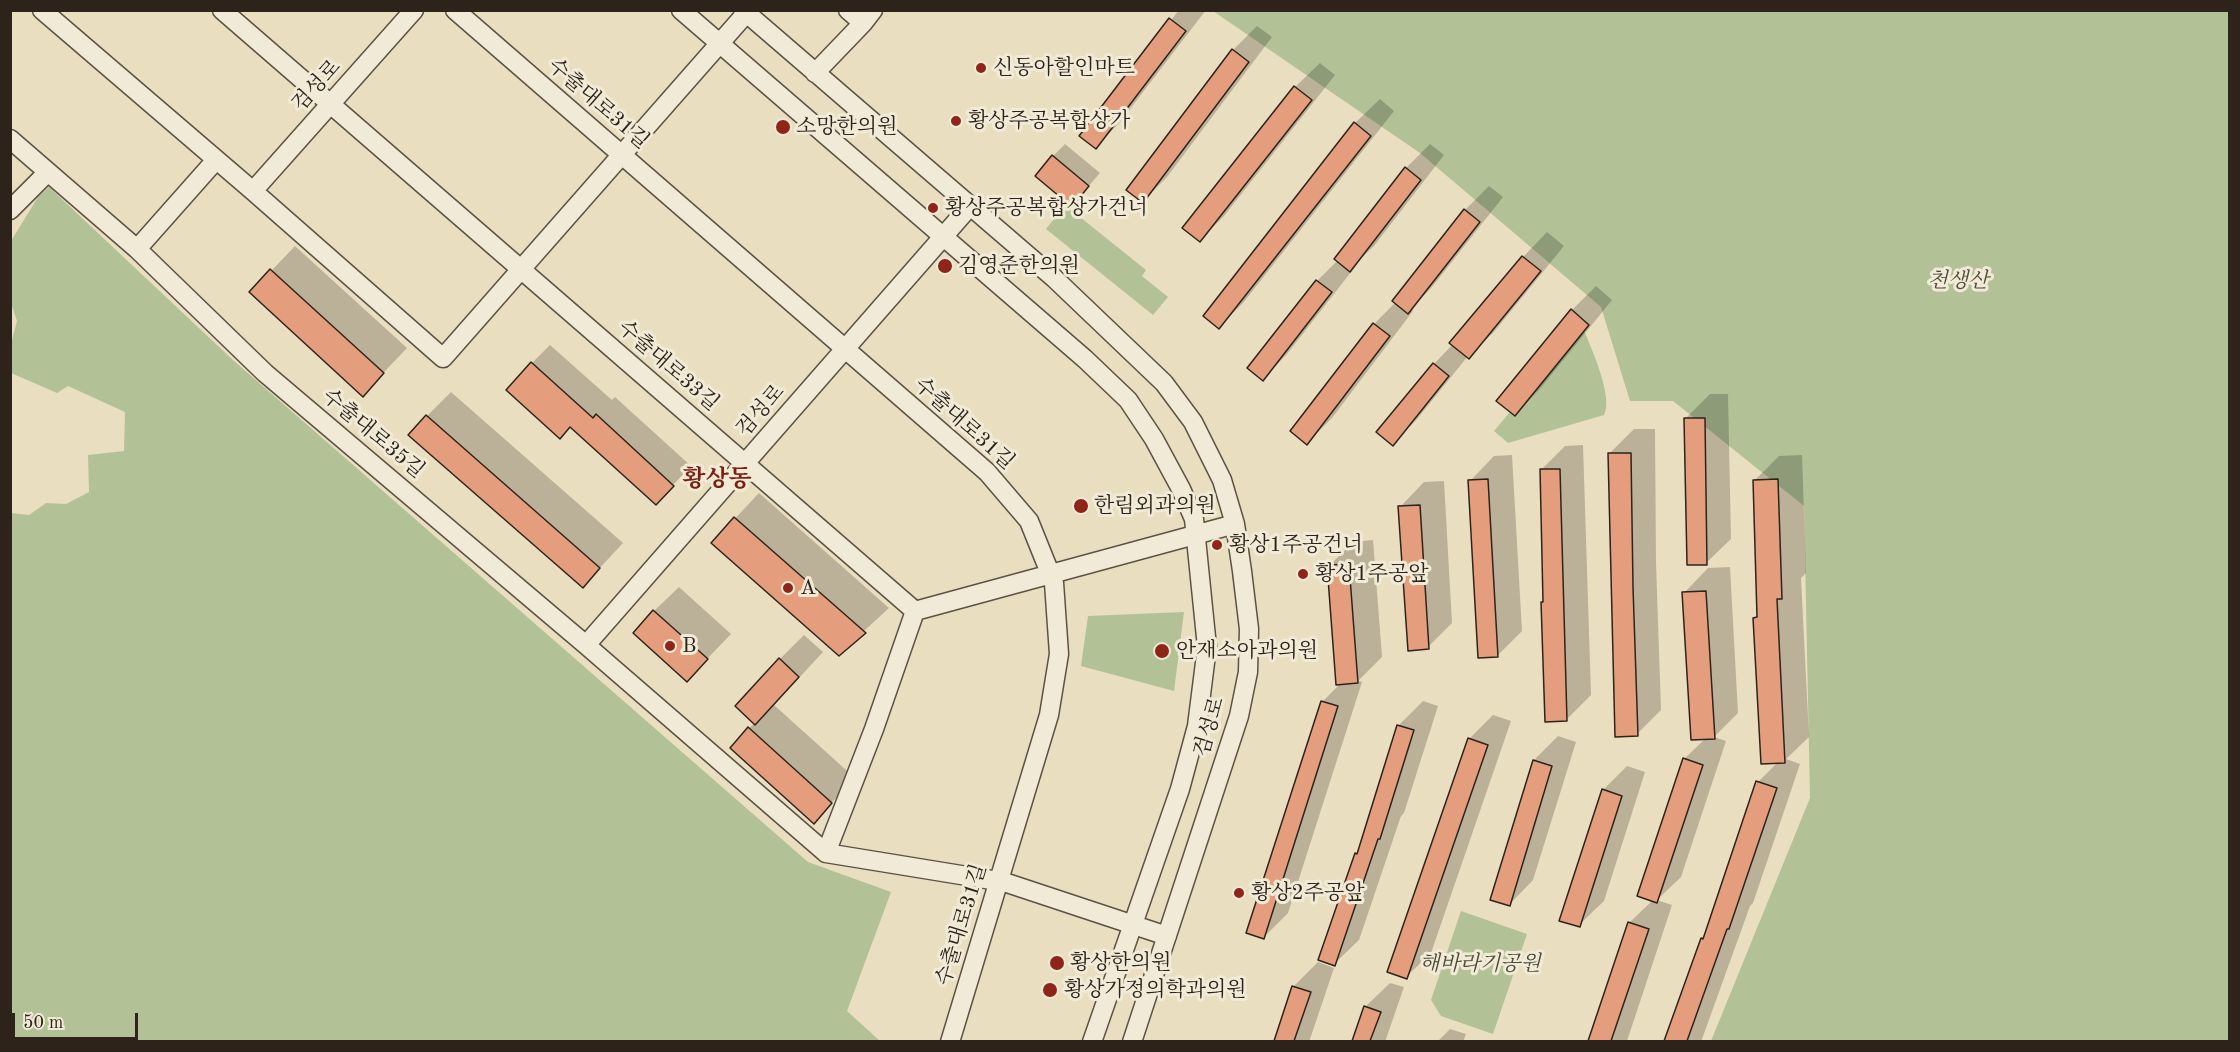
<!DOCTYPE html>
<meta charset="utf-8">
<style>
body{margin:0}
#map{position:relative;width:2240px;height:1052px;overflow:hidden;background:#eadec0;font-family:"Old Standard TT",serif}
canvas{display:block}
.frame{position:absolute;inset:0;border:12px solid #2d231b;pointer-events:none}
.scale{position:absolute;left:12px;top:1013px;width:126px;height:27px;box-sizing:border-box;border:3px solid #2d231b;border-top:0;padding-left:8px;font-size:18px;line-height:21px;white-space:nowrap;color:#2d231b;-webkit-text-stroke:4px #f1ead6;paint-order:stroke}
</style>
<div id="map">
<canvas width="2240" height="1052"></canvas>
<div class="frame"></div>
<div class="scale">50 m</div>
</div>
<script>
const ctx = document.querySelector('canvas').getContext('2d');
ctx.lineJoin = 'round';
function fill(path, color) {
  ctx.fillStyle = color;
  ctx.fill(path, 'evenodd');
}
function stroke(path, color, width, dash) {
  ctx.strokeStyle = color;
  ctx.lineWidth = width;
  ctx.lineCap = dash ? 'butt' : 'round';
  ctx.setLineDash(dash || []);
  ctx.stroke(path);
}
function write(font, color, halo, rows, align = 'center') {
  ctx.font = font + ' "Old Standard TT","Noto Serif KR",serif';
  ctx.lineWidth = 6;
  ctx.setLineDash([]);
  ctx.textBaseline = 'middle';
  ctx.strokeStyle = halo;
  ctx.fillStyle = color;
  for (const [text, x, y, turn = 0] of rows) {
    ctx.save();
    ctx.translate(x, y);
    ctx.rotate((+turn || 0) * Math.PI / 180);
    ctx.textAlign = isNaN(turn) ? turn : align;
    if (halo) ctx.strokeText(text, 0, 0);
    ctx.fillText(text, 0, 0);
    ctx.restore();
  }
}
const green = new Path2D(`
 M1213 11H2229V1041H1711L1810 798 1804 506 1673 401H1630L1601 307 1420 153Z
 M49 187 234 361 808 862 891 892 847 1011 880 1041H11V513L29 515 46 503 66 504 89 492 88 455 124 451 125 412 68 386 57 393 11 373V344L17 321 11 303V241L38 197Z
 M1065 205 1146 270 1142 276 1168 297 1153 315 1046 229Z
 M1582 326C1590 345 1614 397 1604 415L1508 443 1494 431Z
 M1184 612 1174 691 1081 666 1088 616Z
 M1461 911 1527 934 1493 1034 1441 1016 1431 1000Z`);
const shadow = new Path2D(`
 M1179 10H1206L1120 122 1096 147 1081 136Z
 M1257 26 1272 37 1167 177 1143 201 1233 50Z
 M1320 63 1335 75 1224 216 1200 240 1184 228 1295 87Z
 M1380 99 1394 111 1243 303 1219 327 1355 123Z
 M1065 144 1100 173 1072 205 1053 156Z
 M1430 144 1444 155 1374 246 1353 266 1355 267 1287 354 1263 379 1317 281 1338 260 1406 168Z
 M1489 186 1503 197 1432 287 1411 309 1413 311 1332 418 1307 443 1374 324 1396 302 1465 210Z
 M1547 232 1564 246 1493 333 1468 356 1417 419 1393 444 1434 364 1453 344 1452 343 1523 257Z
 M295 246 407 348 363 394 251 292Z
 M1596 286 1612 300 1539 390 1515 414 1572 310Z
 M550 345 612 400 615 397 691 466 656 503 571 425 532 363Z
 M451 392 623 543 583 586 427 416Z
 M1710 394H1728L1731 539 1706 563 1686 418Z
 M1634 429H1655L1656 562 1661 710 1637 734 1610 453Z
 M1583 445 1591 695 1566 720 1545 600 1541 470 1565 446Z
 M1512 455 1522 631 1498 655 1470 481 1494 456Z
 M1802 455 1806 573 1801 578 1809 737 1786 759 1800 764 1753 903 1750 906 1701 1042H1665L1702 938 1707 934 1758 782 1778 762 1755 618 1759 614 1755 480 1779 456Z
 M1444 481 1452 623 1428 647 1400 507 1424 482Z
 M759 493 889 608 839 654 713 542Z
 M1373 540 1382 657 1358 681 1362 682 1288 913 1264 937 1322 702 1341 683 1329 566 1353 542Z
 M1730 567 1738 713 1714 737 1726 741 1681 877 1657 900 1672 905 1627 1041 1590 1042 1629 923 1653 900 1684 759 1706 738 1684 593 1708 568Z
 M679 587 731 634 687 680 654 611Z
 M804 635 823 652 774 705 855 778 814 821 749 728 755 723 780 659Z
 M1423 701 1438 706 1404 813 1401 816 1359 940 1334 964 1356 854 1359 850 1398 726Z
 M1493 715 1511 721 1431 953 1406 977 1469 739Z
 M1558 736 1576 742 1533 880 1509 905 1534 760Z
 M1627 766 1645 772 1604 901 1579 925 1603 790Z
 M1318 962 1334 968 1309 1042H1275L1293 987Z
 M1390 983 1404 987 1385 1042H1353L1365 1007Z
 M1450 1029 1466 1034 1463 1042H1437Z`);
const building = new Path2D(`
 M1169 18 1186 31 1096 149 1079 136Z
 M1232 49 1249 62 1143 203 1126 190Z
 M1294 86 1312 100 1200 242 1182 228Z
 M1354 122 1371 136 1219 329 1203 316Z
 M1052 155 1089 186 1072 207 1035 176Z
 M1405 167 1421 180 1350 272 1334 259Z
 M1464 209 1480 222 1408 314 1392 301Z
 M1522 256 1541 271 1469 359 1449 343Z
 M270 269 384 373 363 397 249 292Z
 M1316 280 1332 292 1263 381 1247 368Z
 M1571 309 1589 325 1515 416 1496 401Z
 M1373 323 1390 336 1307 445 1290 431Z
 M531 362 593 418 596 414 674 486 656 505 570 427 560 439 506 390Z
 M1433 363 1449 376 1393 446 1376 432Z
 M426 415 600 568 583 588 408 435Z
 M1684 418H1705L1707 565H1687Z
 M1608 453H1631L1633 587 1638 736 1615 737Z
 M1540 469H1560L1567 721 1545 722 1541 602H1543Z
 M1488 479 1498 657 1478 658 1468 480Z
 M1778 479 1782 599H1777L1785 763 1761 764 1753 618 1757 617 1753 480Z
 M1420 505 1429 649 1408 651 1398 506Z
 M734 517 866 633 839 656 711 543Z
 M1349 564 1358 683 1336 685 1327 565Z
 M1706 591 1715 739 1691 740 1682 592Z
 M653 610 708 659 687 682 633 633Z
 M779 658 799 677 755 725 735 706Z
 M1321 701 1338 706 1264 939 1246 933Z
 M1397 725 1414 730 1380 839H1378L1335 966 1318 960 1355 853 1357 854Z
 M748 727 832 803 814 824 730 748Z
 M1468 738 1488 745 1407 979 1387 972Z
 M1683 758 1703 765 1657 903 1637 896Z
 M1533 760 1552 766 1510 906 1490 900Z
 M1756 781 1777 788 1729 929H1727L1687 1041H1664L1701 938 1703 939Z
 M1602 789 1622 796 1580 927 1559 921Z
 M1628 922 1649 929 1611 1041H1588Z
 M1292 986 1311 992 1294 1041H1274Z
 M1364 1006 1381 1012 1370 1041H1352Z`);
const minor = new Path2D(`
 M42 10 253 191 443 358 749 10
 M222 10 915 611
 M455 10 987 472 1029 521 1054 583 1059 654 1049 715 950 1042
 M681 10 1085 359 1128 400 1154 439 1181 489 1194 519 1207 647 1197 726 1180 789 1092 1042
 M743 10 1054 278 1164 383 1193 422 1222 480 1235 524 1242 571 1249 629 1248 672 1239 716 1132 1042
 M848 10 863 23
 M815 73 863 23 873 10
 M10 139 137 249 265 373 586 645 826 853
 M253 191 414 10
 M10 210 48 172
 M137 249 215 161
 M915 611 1235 524
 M586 645 970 206
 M826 853 1004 882 1167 936
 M826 853 874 729 915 611`);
const markers = [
 [981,68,6,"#8f2418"],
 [956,121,6,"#8f2418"],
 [783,127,8,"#8f2418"],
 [933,208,6,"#8f2418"],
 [945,266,8,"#8f2418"],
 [1081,506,8,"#8f2418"],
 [1217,545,6,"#8f2418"],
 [1303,574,6,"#8f2418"],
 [788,588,6,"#8f2418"],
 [670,646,6,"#8f2418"],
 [1162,651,8,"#8f2418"],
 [1239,893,6,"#8f2418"],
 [1057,963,8,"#8f2418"],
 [1050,990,8,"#8f2418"]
];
const poiNames = [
 ["신동아할인마트",993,68],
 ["황상주공복합상가",968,121],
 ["소망한의원",796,127],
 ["황상주공복합상가건너",945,208],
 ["김영준한의원",958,266],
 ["한림외과의원",1094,506],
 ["황상1주공건너",1229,545],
 ["황상1주공앞",1315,574],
 ["A",800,588],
 ["B",682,646],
 ["안재소아과의원",1176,651],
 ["황상2주공앞",1251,893],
 ["황상한의원",1070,963],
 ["황상가정의학과의원",1064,990]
];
const streetNames = [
 ["검성로",317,86,-48],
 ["수출대로31길",598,104,41],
 ["수출대로33길",668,366,41],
 ["검성로",761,411,-49],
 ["수출대로31길",964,424,42],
 ["수출대로35길",373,434,40],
 ["검성로",1210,727,-74],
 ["수출대로31길",962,925,-73]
];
const parkNames = [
 ["천생산",1958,281],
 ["해바라기공원",1480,964]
];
const quarterNames = [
 ["황상동",717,480]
];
fill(green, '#b2c296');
fill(shadow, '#0003');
fill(building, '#e49e7d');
stroke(building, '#2d231b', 1.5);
stroke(minor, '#5c5244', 21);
stroke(minor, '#f1ead6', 18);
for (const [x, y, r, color] of markers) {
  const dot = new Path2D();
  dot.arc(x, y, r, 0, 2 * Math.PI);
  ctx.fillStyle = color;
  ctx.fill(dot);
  stroke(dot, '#f1ead6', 2);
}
write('21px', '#2d231b', '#f1ead6', poiNames, 'left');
write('21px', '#2d231b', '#f1ead6', streetNames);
write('italic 21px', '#4e4b3a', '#f1ead6', parkNames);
write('bold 24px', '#7a1f14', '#f1ead6', quarterNames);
</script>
